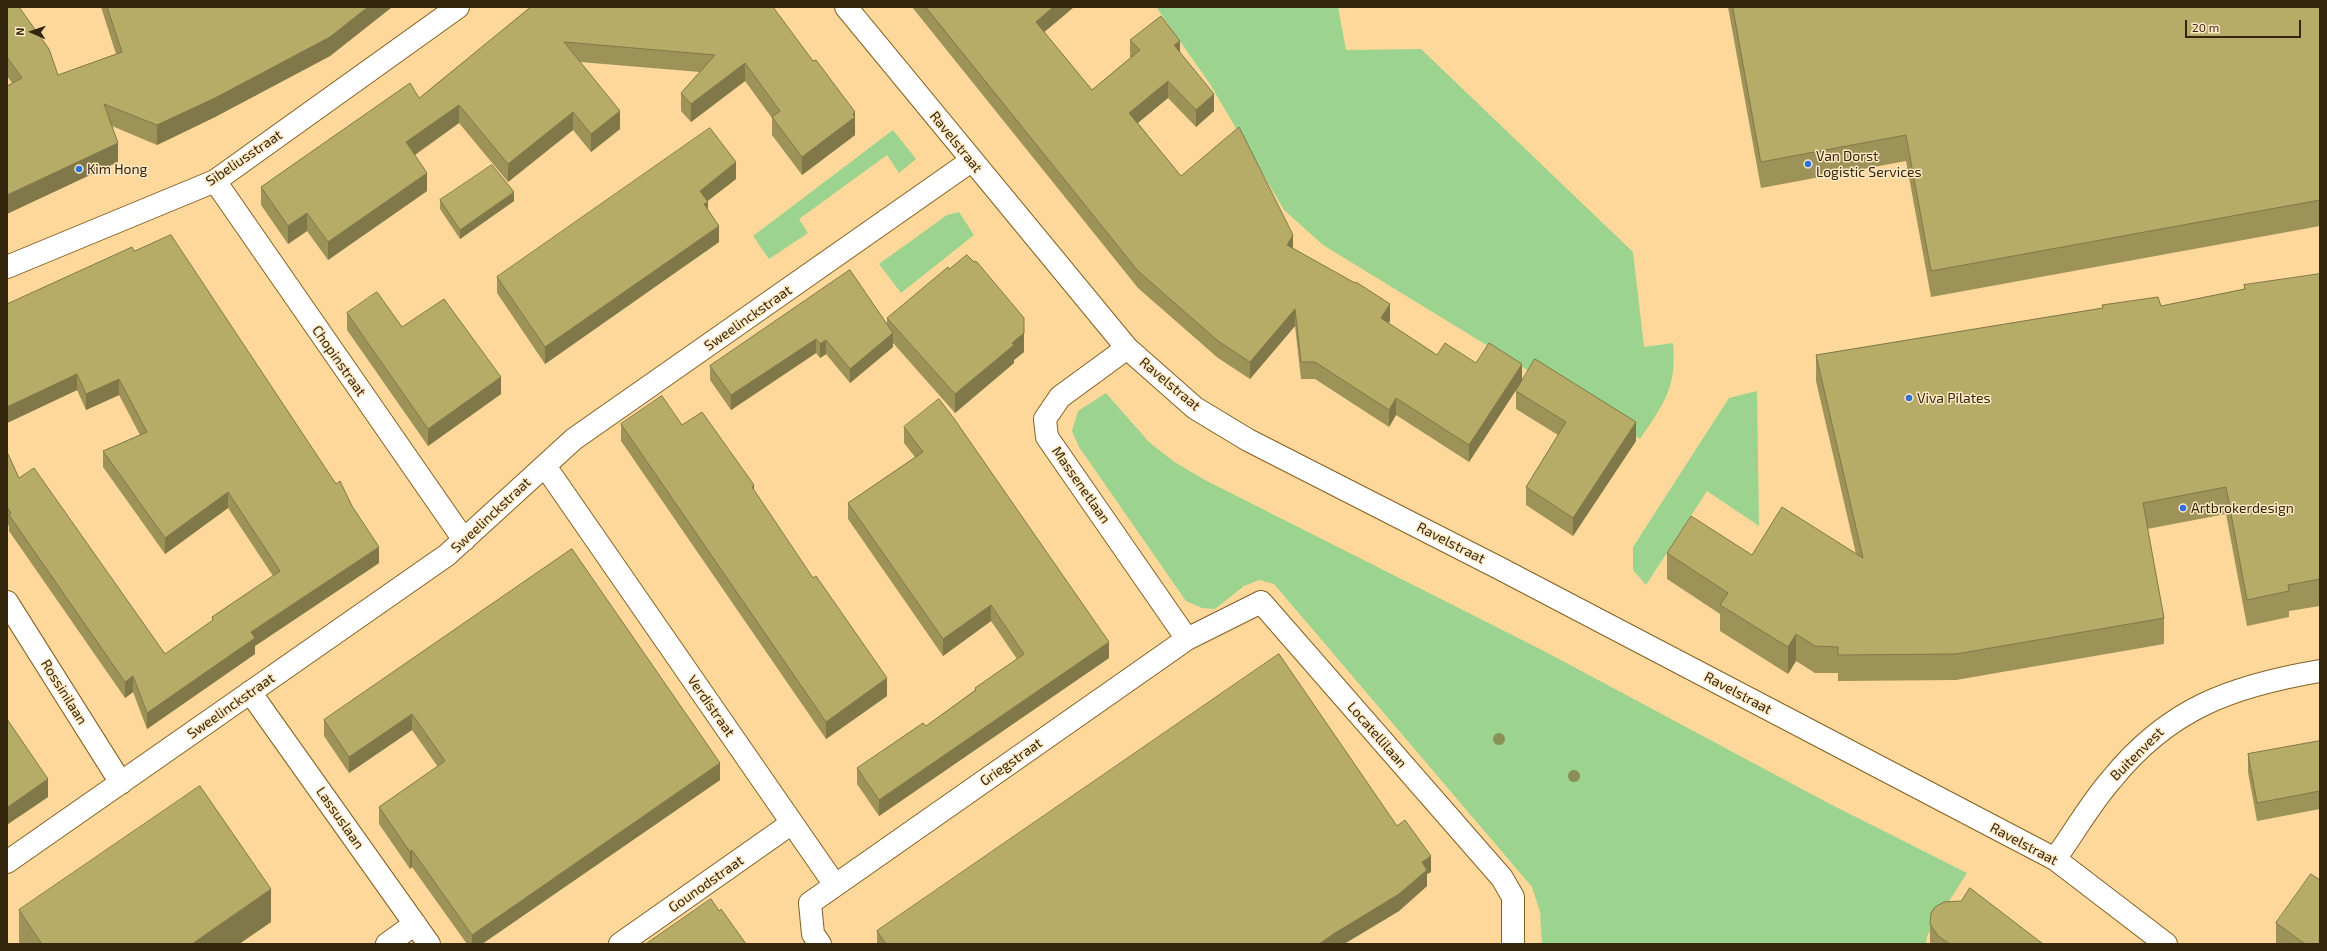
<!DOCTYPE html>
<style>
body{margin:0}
#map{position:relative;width:2327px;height:951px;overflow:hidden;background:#fdd89a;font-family:"Exo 2",sans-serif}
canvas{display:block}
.frame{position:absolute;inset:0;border:8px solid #34260d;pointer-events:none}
.north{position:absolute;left:12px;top:12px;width:40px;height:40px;-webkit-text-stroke:3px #fee8c3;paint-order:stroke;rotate:272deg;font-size:11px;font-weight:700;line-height:16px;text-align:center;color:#34260d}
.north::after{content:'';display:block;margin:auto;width:14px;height:18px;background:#34260d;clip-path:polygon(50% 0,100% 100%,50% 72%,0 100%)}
.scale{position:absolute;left:2185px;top:20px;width:116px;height:18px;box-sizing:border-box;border:2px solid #34260d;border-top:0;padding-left:5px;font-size:12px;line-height:14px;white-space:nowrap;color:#34260d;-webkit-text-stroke:3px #fee8c3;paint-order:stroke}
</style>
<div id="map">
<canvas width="2327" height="951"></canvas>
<div class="frame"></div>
<div class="north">N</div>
<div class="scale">20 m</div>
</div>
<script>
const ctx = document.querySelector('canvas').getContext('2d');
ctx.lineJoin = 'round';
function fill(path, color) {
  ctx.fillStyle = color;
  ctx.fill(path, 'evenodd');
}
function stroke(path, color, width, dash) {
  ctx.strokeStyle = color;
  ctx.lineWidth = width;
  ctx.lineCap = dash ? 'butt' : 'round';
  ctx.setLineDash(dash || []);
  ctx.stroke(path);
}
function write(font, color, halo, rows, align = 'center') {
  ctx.font = font + ' "Exo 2",sans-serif';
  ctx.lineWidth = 3;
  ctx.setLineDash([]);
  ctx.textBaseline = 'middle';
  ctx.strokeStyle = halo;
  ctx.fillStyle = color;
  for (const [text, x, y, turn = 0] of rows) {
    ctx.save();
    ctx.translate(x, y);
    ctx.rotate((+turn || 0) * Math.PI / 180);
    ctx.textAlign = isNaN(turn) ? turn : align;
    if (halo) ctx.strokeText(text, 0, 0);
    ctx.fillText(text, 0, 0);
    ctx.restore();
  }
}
const green = new Path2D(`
 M1156 7H1338L1346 50 1421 49 1633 252 1644 347 1673 343C1677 388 1664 403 1640 439L1323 245 1284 210 1210 84Z
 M893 130 916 159 899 173 887 155 799 219 808 233 769 259 753 236Z
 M959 212 974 235 901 293 879 264 947 215Z
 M1757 391 1759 526 1707 491 1646 585 1633 570V547L1729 398Z
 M1106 393 1149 442 1173 461 1203 479 1544 651 1828 803 1967 873 1927 936 1926 944H1542L1540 912 1532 887 1274 584 1259 580 1244 586 1215 609 1202 608 1186 601 1079 447 1072 431 1078 411Z`);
const street = new Path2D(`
 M215 181 464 540
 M7 267 215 181 458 7
 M1127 348 1060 397 1045 419 1047 437 1187 639
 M545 466 835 885
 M7 602 121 783
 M250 692 429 944
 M7 862 447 555 574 439 971 161
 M387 944 415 924
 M620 944 792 823
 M820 944 813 934 810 903 1187 639 1261 602 1502 878 1513 897V944`);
const secondary = new Path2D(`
 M846 7 1127 348 1195 408 1248 440 1501 569 2055 859 2166 944
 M2055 859C2074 833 2090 804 2111 780 2169 708 2232 686 2320 671`);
const trees = [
 [1499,739],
 [1574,776]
];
const wall = new Path2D(`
 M101 7H392L330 56 215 117 157 145 112 126 118 162 12 83 7 76V8L58 75 116 54Z
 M531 7 813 61 855 112V135L802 175 772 135V118L745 81 691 122 681 111V93L700 72 580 62 620 129 591 152 573 130 508 182 459 123 415 155 427 191 407 205 328 260 307 231 288 244 261 205V187L419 98Z
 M912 7H1074L1044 32 1092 90 1131 57H1130V40L1180 52 1214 111 1196 127 1168 98 1138 123 1181 176 1293 248 1390 321 1388 323 1437 355 1476 363 1522 381 1469 462 1396 415 1389 427 1315 379H1301L1295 326 1250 379 1218 358 1138 288Z
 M1728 7H2320V226L1931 297 1906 161 1761 188Z
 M736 179 707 201 708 210 719 242 545 364 497 293V277Z
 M440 200 514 201 460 239 440 209Z
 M134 251 336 484 352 506 379 563 255 646V654L147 729 133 692 125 698 9 531V526L7 523V452L19 478 165 654 212 621V617L273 576 228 508 165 554 103 467V451L140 435 119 395 86 410 77 390 7 423V304Z
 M850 270 887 324V318L1024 336V352L1014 360V363L955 413 893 343V347L850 383 826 354 820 358 816 353 731 410 710 380V366Z
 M2320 274V606L2289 611V617L2247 626 2226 514 2147 529 2164 618V644L1956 680 1838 681V673H1815L1796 661 1788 674 1720 631V614L1667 579V553L1752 555 1856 554 1816 381V355L2102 308V305L2161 306 2244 289V285Z
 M347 313 402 327 501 394 428 446 347 330Z
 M1516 391 1636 441 1573 536 1526 505V487L1558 435 1516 409Z
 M621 424 682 425 754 491 887 696 826 739 621 441Z
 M904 427 1109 658 879 816 857 784V768L926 726 975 690V688L1017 659 991 621 943 656 848 519V503L915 457 904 443Z
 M572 549 720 780 482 944H467L412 867 410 869 379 824V807L438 767 412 730 349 773 324 736V720Z
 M7 719 48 797 8 824 7 823Z
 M2320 741V809L2257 821 2248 772V754Z
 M1397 826 1431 872 1427 874V886L1399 911 1344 944H877V931Z
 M19 910 271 922 239 944H20L19 942Z
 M2276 923 2320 944H2276Z
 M1930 924 2043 944H1931L1930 943Z`);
const shadedWall = new Path2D(`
 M368 7H392L330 56 215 117 157 145V125Z
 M1053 7H1074L1036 39V22Z
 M1180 41V58L1174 45Z
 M745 63V81L691 122V104Z
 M1168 81V98L1129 130V113Z
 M1214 94V111L1196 127V110Z
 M459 105V123L406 161V142Z
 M620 111V129L591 152V134Z
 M573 112V130L508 182V164Z
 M855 112V135L802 175V157L853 114Z
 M118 143V162L7 214V195Z
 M736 162V179L700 207V191Z
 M427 173V191L328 260V242Z
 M514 192V201L460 239V230Z
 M708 202V218L704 204Z
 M307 213V231L288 244V226Z
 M719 226V242L545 364V347Z
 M1293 235V253L1287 245Z
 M1390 304V321L1381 335V318Z
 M1295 309V326L1250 379V362Z
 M1024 318V352L1014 360V363L955 413V394L1012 343Z
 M893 333V347L850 383V369Z
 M816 339V353L731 410V395Z
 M826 340V354L820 358V344Z
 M1522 364V381L1469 462V445Z
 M77 374V390L7 423V407Z
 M501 377V394L428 446V429Z
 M119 379V395L86 410V394Z
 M1396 398V415L1389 427V410Z
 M1636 422V441L1573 536V518Z
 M754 485V502L752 487Z
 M228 492V508L165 554V538Z
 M379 547V563L255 646V654L147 729V713L251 632Z
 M991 605V621L943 656V639Z
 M1796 634V661L1788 674V647Z
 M1109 642V658L879 816V800Z
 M133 676V692L125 698V682Z
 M887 678V696L826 739V722Z
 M412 714V730L349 773V757Z
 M720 763V780L482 944H472V935Z
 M48 779V797L8 824V807Z
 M412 850V867L410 869V852Z
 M1431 856V872L1427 874V886L1399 911 1344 944H1319L1422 862Z
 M271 889V922L239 944H192Z`);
const building = new Path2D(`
 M9 7H19L49 49 58 75 122 52 107 7H368L330 37 215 98 157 125 104 104 118 143 7 195V86L22 78 7 57V8Z
 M531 7H773L813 61 816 60 855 112 853 114 855 117 802 157 772 117 780 111 745 63 691 104 681 93 715 55 564 42 620 111 591 134 573 112 508 164 459 105 406 142 427 173 407 187 328 242 307 213 288 226 261 187 410 83 419 98Z
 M926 7H1053L1036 22 1092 90 1140 50 1130 40 1161 16 1180 41 1174 45 1214 94 1196 110 1168 81 1129 113 1181 176 1239 127 1293 235 1287 245 1355 283 1356 282 1390 304 1381 318 1437 355 1445 343 1476 363 1489 343 1522 364 1469 445 1396 398 1389 410 1315 362H1301L1295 309 1250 362 1218 341 1138 271Z
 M1733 7H2320V200L1931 271 1906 135 1761 162Z
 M710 128 736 162 700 191 708 202 704 204 719 226 545 347 497 277Z
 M492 165 514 192 460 230 440 200Z
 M171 235 336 484 340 481 352 506 379 547 251 632 255 638 147 713 133 676 125 682 9 515 11 513 7 507V452L19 478 34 468 165 654 213 620 212 617 280 571 228 492 165 538 103 451 147 432 119 379 86 394 77 374 7 407V304L132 247 134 251Z
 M967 255 973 261 977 262 1024 318V333L1012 343 1014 345 955 394 887 318 948 267 949 269Z
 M850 270 893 333 850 369 826 340 820 344 816 339 731 395 710 366Z
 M2320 274V579L2288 585 2289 591 2247 600 2226 487 2143 503 2164 618 1956 654 1838 655V647L1815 646 1796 634 1788 647 1720 605 1728 593 1667 553 1691 516 1752 555 1782 507 1863 558 1816 355 2103 308 2102 305 2158 297 2161 306 2245 289 2244 285Z
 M377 292 402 327 444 299 501 377 428 429 347 313Z
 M1535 359 1636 422 1573 518 1526 487 1566 422 1516 391Z
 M662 396 682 425 702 412 754 485 752 487 813 578 816 576 887 678 826 722 621 424Z
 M939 399 955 420 1109 642 879 800 857 768 923 723 926 726 976 690 975 688 1024 654 991 605 943 639 848 503 923 452 904 427Z
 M572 549 720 763 472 935 412 850 410 852 379 807 445 761 412 714 349 757 324 720Z
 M1279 654 1397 826 1405 820 1431 856 1422 862 1427 870 1399 894 1335 933 1319 944H886L877 931Z
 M7 719 48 779 8 807 7 805Z
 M2320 741V791L2257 803 2248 754Z
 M200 786 271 889 192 944H42L19 910Z
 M2311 874 2320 880V944H2305L2276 923Z
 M1970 888 2043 944H1950L1938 936 1930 924 1931 913 1935 907 1944 902 1961 901Z
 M711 899 719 911 721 909 746 944H646Z`);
const markers = [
 [1808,164,4,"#2d71de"],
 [79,169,4,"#2d71de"],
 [1909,398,4,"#2d71de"],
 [2183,508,4,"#2d71de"]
];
const streetNames = [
 ["Ravelstraat",956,142,51],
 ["Sibeliusstraat",244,158,-34],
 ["Sweelinckstraat",748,318,-35],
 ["Chopinstraat",339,361,55],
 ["Ravelstraat",1170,384,40],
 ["Massenetlaan",1081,485,55],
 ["Sweelinckstraat",491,515,-43],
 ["Ravelstraat",1451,543,27],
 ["Rossinilaan",64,692,58],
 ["Ravelstraat",1738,693,28],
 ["Sweelinckstraat",231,706,-35],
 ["Verdistraat",711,706,55],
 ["Locatellilaan",1377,735,49],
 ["Buitenvest",2137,754,-45],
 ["Griegstraat",1011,762,-35],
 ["Lassuslaan",340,818,55],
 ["Ravelstraat",2024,844,28],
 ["Gounodstraat",706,884,-35]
];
const poiNames = [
 ["Van Dorst",1816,156],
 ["Logistic Services",1816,172],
 ["Kim Hong",87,169],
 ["Viva Pilates",1917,398],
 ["Artbrokerdesign",2191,508]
];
fill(green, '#9cd38e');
stroke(street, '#826123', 24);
stroke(secondary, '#826123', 24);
stroke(street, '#fff', 22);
stroke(secondary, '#fff', 22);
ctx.fillStyle = '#889055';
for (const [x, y] of trees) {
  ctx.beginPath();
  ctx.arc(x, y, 6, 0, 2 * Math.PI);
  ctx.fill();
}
fill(wall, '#9d9359');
fill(shadedWall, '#807849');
fill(building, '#b7ab68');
stroke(building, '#807849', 1);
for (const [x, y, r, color] of markers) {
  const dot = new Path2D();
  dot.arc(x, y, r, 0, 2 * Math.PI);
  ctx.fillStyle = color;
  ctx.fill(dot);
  stroke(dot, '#fee8c3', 1.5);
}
write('14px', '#34260d', '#fee8c3', streetNames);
write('14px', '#34260d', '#fee8c3', poiNames, 'left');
</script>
